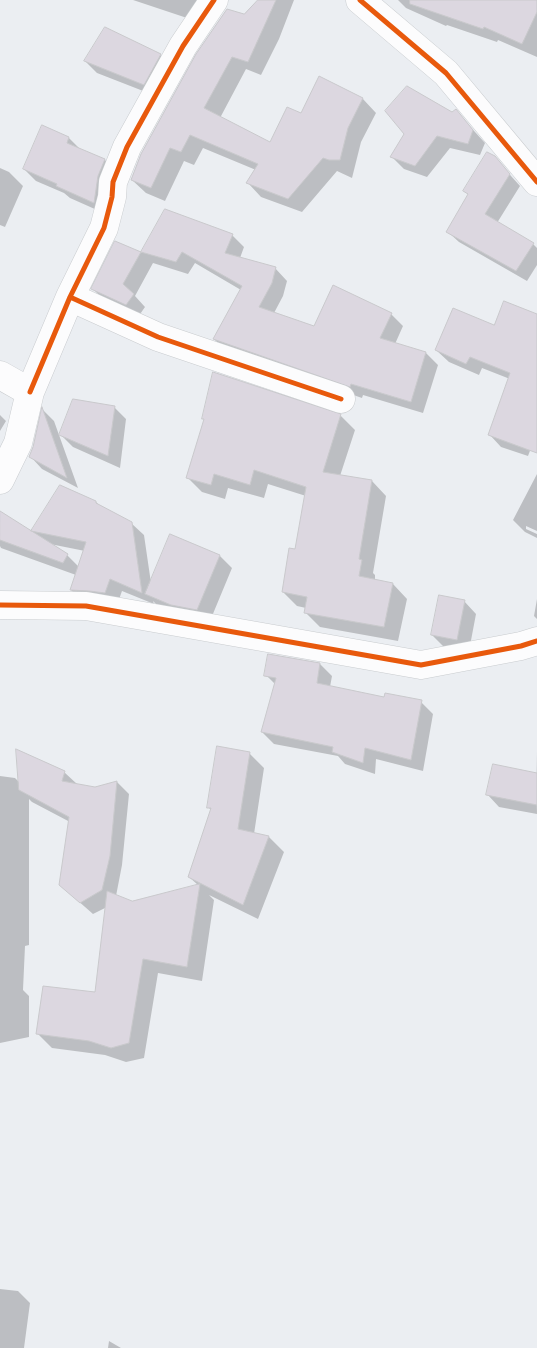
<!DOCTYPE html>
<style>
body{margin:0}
canvas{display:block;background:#ebeef2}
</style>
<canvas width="537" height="1348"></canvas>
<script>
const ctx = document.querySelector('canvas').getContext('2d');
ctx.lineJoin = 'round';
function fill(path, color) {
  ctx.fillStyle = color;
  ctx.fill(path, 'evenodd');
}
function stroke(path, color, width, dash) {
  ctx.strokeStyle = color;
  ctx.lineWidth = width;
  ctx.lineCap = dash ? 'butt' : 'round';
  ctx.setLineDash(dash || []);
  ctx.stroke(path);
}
const shadow = new Path2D(`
 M133 0H213L202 23Z
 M259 0H294L279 39 261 75 246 69 220 118 270 144 301 115 319 78 363 99 376 113 361 142 352 178 337 171 302 212 261 197 248 183 256 170 203 148 194 165 184 161 165 201 146 193 132 180 245 16Z
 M398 0H537V57L498 40 497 42 447 25 446 26 406 8Z
 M160 55 172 67 156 96 97 73 85 61Z
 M456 111 485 143 480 155 450 148 427 177 404 169 392 157Z
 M69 138 81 150 105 160 117 172 106 214 70 198 64 193 36 181 24 169Z
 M494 157 520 186 497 223 533 244 537 248V265L527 281 459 242 448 232 469 195 464 191Z
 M0 168 9 172 23 186 5 227 0 225Z
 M166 211 232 235 244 247 240 258 275 268 287 281 283 296 274 313 315 328 391 314 403 326 395 344 426 353 438 365 423 413 363 395 362 398 226 351 214 339 241 290 195 263 188 274 153 263 135 296 145 307 138 317 105 301 93 289 116 242 141 253Z
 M537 315V432L528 456 501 447 489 434 510 379 482 368 479 375 449 362 436 350Z
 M114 407 126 419 120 468 73 447 61 435Z
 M43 410 54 421 78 488 42 469 30 456 34 447Z
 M0 415 6 421 0 431Z
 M340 415 355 430 340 476 372 481 386 496 373 573 375 575V580L393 584 407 599 398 641 320 627 306 613V608L297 606 283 592 296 550 306 496 268 484 264 498 228 488 225 499 202 492 188 478Z
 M537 474V531L526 526V529L537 534V538L525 532 513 520Z
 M60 487 96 502 100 506 131 523 144 535 151 583 170 535 220 556 232 568 210 621 158 606 153 601 154 604 122 591 117 605 83 602 71 590 76 575 1 548 0 546V515L31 532ZM50 544 85 551 79 567 67 555Z
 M537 599V619L534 616Z
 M464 601 476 614 469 651 444 647 432 635Z
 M320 664 332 676 330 687 385 698 421 702 433 714 423 771 376 759 375 774 345 764 338 756 274 744 262 732 276 685 266 675Z
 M536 751 537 814 499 807 487 794 536 774Z
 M249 753 264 768 254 834 269 837 284 852 258 919 209 895 214 900 202 981 158 973 144 1058 126 1062 105 1055 52 1048 37 1033 96 994 107 907 93 914 60 885 70 822 32 802 29 799V945L25 946 23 990 29 996V1037L0 1043V776L15 778 19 782 64 772 77 784 95 788 117 782 129 794 122 865 116 896 132 902 198 885 189 877 212 811 208 807Z
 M0 1289 18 1291 30 1303 24 1348H0Z
 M109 1341 121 1348H108Z`);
const building = new Path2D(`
 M258 0H276L248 62 232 57 204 108 270 142 287 107 301 113 319 76 363 98 348 128 340 160H329L323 158 288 199 246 183 258 164 190 135 181 152 170 148 151 188 131 180 141 154 196 54 227 9 244 14Z
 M410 0H537V12L522 44 484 27 483 29 410 4Z
 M105 27 161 54 144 85 84 61Z
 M407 86 452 112 456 109 473 130 468 144 437 136 415 166 390 157 404 134 385 111Z
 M42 125 69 137 67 143 105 159 98 176 94 203 56 186 57 184 23 169Z
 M487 152 495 156 510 174 485 214 534 243 516 271 446 232 468 194 463 191Z
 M165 209 233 234 225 253 276 267 272 283 259 307 314 326 333 285 392 313 380 338 426 352 411 402 351 384 350 387 213 339 242 286 182 252 176 262 141 252Z
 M115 241 141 252 123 284 134 294 126 305 91 289Z
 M504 301 537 314V453L488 435 510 373 470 357 466 364 435 350 453 308 494 325Z
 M213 372 341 414 323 472 372 480 359 559 362 560 359 576 393 583 384 627 304 613 307 597 282 592 289 548 295 549 306 487 254 470 250 485 214 474 211 485 186 478 204 419H202Z
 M73 399 115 406 108 456 59 435Z
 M42 407 67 478 29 457 33 447Z
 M60 485 96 501V503L132 522 142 593 110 579 105 593 89 591 70 590 86 542 31 531Z
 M0 511 68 554 63 563 0 540Z
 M170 534 220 555 197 610 171 605 145 594Z
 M439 595 465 600 457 640 431 635Z
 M268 654 320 663 317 683 384 697 385 693 422 700 411 760 365 748 363 763 332 752 333 747 261 732 276 678 264 676Z
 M217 746 250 752 238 829 269 836 243 905 188 877 211 808H207Z
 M16 749 65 771 62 781 95 787 117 781 110 856 102 890 80 903 59 885 69 817 19 790Z
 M493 764 537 773V805L486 795Z
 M200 884 187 967 143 959 129 1043 111 1048 89 1041 36 1034 43 986 95 992 107 891 132 901Z`);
const minor = new Path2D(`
 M360 0 446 73 537 182
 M70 297 104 228 112 197 113 182 127 147 183 46 214 0
 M0 375 30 392 18 443 0 480
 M30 392 70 297 158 337 341 399
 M0 605 86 606 421 665 521 646 537 641`);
const cycleway = new Path2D(`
 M360 0 446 73 537 182
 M70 297 104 228 112 197 113 182 127 147 183 46 214 0
 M30 392 70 297 158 337 341 399
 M0 605 86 606 421 665 521 646 537 641`);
fill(shadow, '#0003');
fill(building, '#dcd7e0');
stroke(building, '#c9c9cc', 1);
stroke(minor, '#c9cccf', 29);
stroke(minor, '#fcfcfd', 28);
stroke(cycleway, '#e8590c', 5);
</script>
